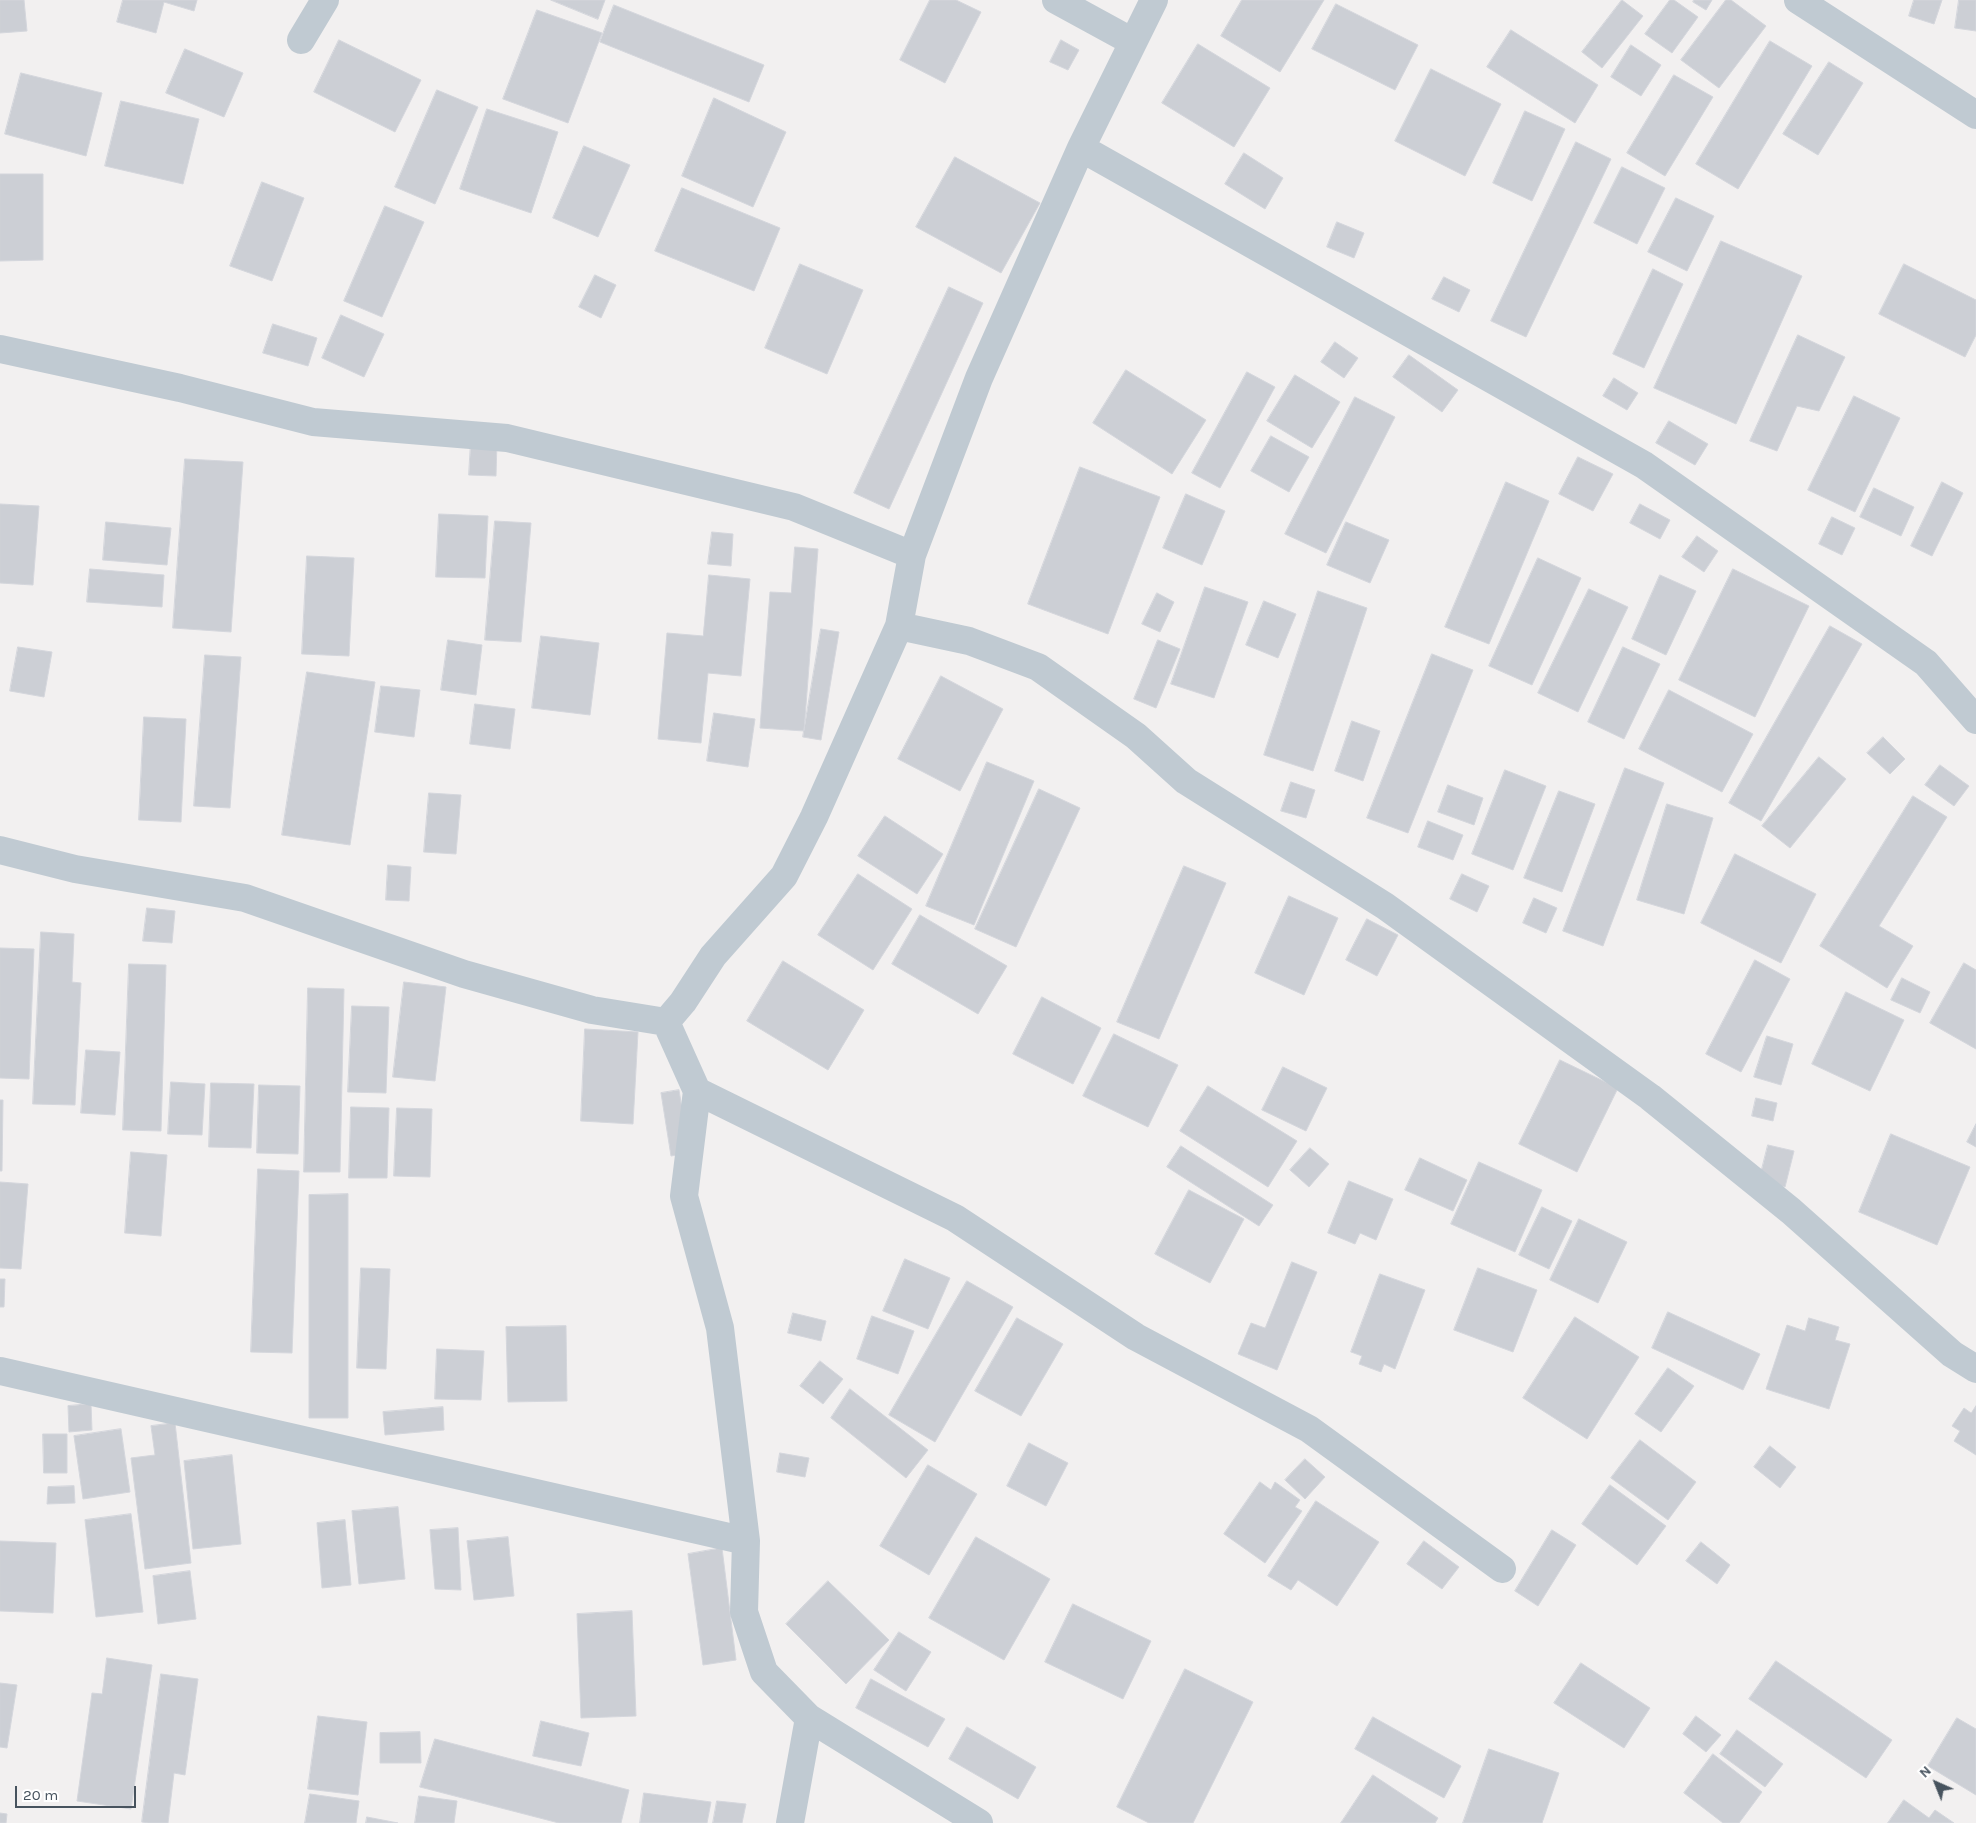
<!DOCTYPE html>
<style>
body{margin:0}
#map{position:relative;width:1976px;height:1823px;overflow:hidden;background:#f2f0f0;font-family:Karla,sans-serif}
canvas{display:block}
.north{position:absolute;left:1911px;top:1758px;width:50px;height:50px;-webkit-text-stroke:4px #fff;paint-order:stroke;rotate:316deg;font-size:14px;font-weight:700;line-height:20px;text-align:center;color:#47535e}
.north::after{content:'';display:block;margin:auto;width:18px;height:22px;background:#47535e;clip-path:polygon(50% 0,100% 100%,50% 72%,0 100%)}
.scale{position:absolute;left:15px;top:1786px;width:121px;height:22px;box-sizing:border-box;border:2px solid #47535e;border-top:0;padding-left:6px;font-size:15px;line-height:18px;white-space:nowrap;color:#47535e;-webkit-text-stroke:4px #fff;paint-order:stroke}
</style>
<div id="map">
<canvas width="1976" height="1823"></canvas>
<div class="north">N</div>
<div class="scale">20 m</div>
</div>
<script>
const ctx = document.querySelector('canvas').getContext('2d');
ctx.lineJoin = 'round';
function fill(path, color) {
  ctx.fillStyle = color;
  ctx.fill(path, 'evenodd');
}
function stroke(path, color, width, dash) {
  ctx.strokeStyle = color;
  ctx.lineWidth = width;
  ctx.lineCap = dash ? 'butt' : 'round';
  ctx.setLineDash(dash || []);
  ctx.stroke(path);
}
const building = new Path2D(`
 M0 0H24L27 31 0 33Z
 M123 0H197L194 11 164 2 156 33 117 22Z
 M551 0H605L598 19Z
 M930 0H956L981 12 945 83 900 60Z
 M1242 0H1324L1280 72 1221 36Z
 M1622 0 1643 16 1602 68 1582 52Z
 M1670 0H1674L1698 17 1672 53 1645 34Z
 M1694 0H1712L1706 10 1693 2Z
 M1726 0H1731L1766 26 1719 88 1681 60Z
 M1914 0H1942L1934 24 1909 16Z
 M1959 0H1976V31L1955 28Z
 M1336 4 1418 45 1395 90 1312 49Z
 M614 5 764 65 749 102 600 42Z
 M537 10 602 33 568 123 503 99Z
 M1511 30 1598 85 1575 123 1487 67Z
 M339 40 421 80 395 132 314 92Z
 M1061 40 1079 50 1068 70 1050 62Z
 M1770 41 1812 66 1738 189 1696 164Z
 M1198 44 1270 88 1234 147 1162 103Z
 M1631 45 1661 65 1641 96 1611 77Z
 M185 49 243 73 224 117 166 93Z
 M1829 62 1863 83 1818 155 1783 134Z
 M1431 69 1501 104 1465 176 1395 141Z
 M21 73 102 93 86 156 5 134Z
 M1674 75 1713 97 1665 176 1627 153Z
 M437 90 478 107 435 204 395 187Z
 M714 98 786 132 753 207 682 176Z
 M121 101 199 119 183 184 105 166Z
 M487 109 558 132 531 213 460 189Z
 M1525 111 1565 129 1532 201 1493 183Z
 M1576 142 1611 159 1526 337 1491 321Z
 M584 146 630 165 598 237 553 218Z
 M1244 153 1283 178 1265 209 1225 184Z
 M955 157 1040 203 1001 273 916 227Z
 M1622 167 1665 188 1637 244 1594 223Z
 M0 174H43V260L0 261Z
 M262 182 304 198 272 281 230 266Z
 M682 188 780 228 754 291 655 251Z
 M1676 198 1714 216 1687 271 1648 252Z
 M385 206 424 222 382 317 344 301Z
 M1337 222 1364 233 1354 258 1327 247Z
 M1721 241 1802 276 1736 424 1654 388Z
 M800 264 863 290 827 374 765 348Z
 M1904 264 1976 300V335L1965 357 1879 314Z
 M1653 269 1683 284 1644 368 1613 354Z
 M595 275 616 285 601 318 579 307Z
 M1444 277 1470 290 1459 312 1432 299Z
 M949 287 983 303 889 509 854 493Z
 M341 315 384 334 364 377 322 358Z
 M273 324 317 338 308 366 263 353Z
 M1798 335 1845 357 1819 411 1797 406 1777 451 1750 441Z
 M1335 342 1358 358 1344 378 1321 362Z
 M1409 355 1458 390 1442 412 1393 377Z
 M1126 370 1206 420 1172 474 1093 423Z
 M1247 372 1275 387 1220 488 1192 473Z
 M1295 375 1340 402 1312 448 1267 421Z
 M1614 378 1638 393 1627 410 1603 396Z
 M1854 396 1900 418 1855 512 1808 490Z
 M1355 397 1395 417 1326 553 1285 534Z
 M1669 421 1708 444 1695 465 1656 443Z
 M1271 436 1309 457 1289 492 1251 471Z
 M471 441H497L496 476 469 475Z
 M1578 457 1613 474 1593 511 1559 494Z
 M185 459 243 462 231 632 173 628Z
 M1080 467 1160 497 1108 634 1028 604Z
 M1506 482 1549 501 1489 644 1445 627Z
 M1942 482 1963 493 1932 556 1911 546Z
 M1874 488 1914 507 1901 536 1860 517Z
 M1186 494 1225 511 1202 565 1163 548Z
 M0 504 39 506 33 585 0 583Z
 M1640 504 1670 520 1660 539 1630 523Z
 M439 514 488 516 485 578 436 577Z
 M1832 517 1855 528 1842 555 1819 544Z
 M495 521 531 523 521 642 485 640Z
 M106 522 171 528 167 565 103 560Z
 M1346 522 1389 540 1370 583 1327 565Z
 M712 532 733 534 731 566 708 564Z
 M1697 536 1718 551 1704 572 1682 557Z
 M795 547 818 549 804 731 760 728 770 592 791 593Z
 M307 556 354 558 349 656 302 654Z
 M1538 558 1581 578 1532 685 1489 666Z
 M90 569 164 575 162 607 87 602Z
 M1733 569 1809 606 1755 717 1679 680Z
 M709 575 750 579 741 676 708 673 701 743 658 739 667 633 703 636Z
 M1660 575 1696 591 1666 655 1632 639Z
 M1205 587 1248 602 1214 698 1171 684Z
 M1589 589 1628 607 1578 712 1538 693Z
 M1318 591 1367 608 1313 771 1264 755Z
 M1157 593 1174 602 1160 632 1142 624Z
 M1264 601 1296 614 1278 658 1246 645Z
 M1830 626 1862 644 1761 821 1729 803Z
 M821 629 839 632 821 740 803 737Z
 M541 636 599 643 590 715 532 708Z
 M448 640 482 645 476 695 441 690Z
 M1158 640 1180 649 1156 708 1134 699Z
 M18 647 52 652 44 697 10 691Z
 M1623 647 1660 664 1624 739 1588 722Z
 M1432 654 1473 670 1408 833 1367 818Z
 M205 655 241 657 230 808 194 806Z
 M307 672 375 682 350 845 282 835Z
 M941 676 1003 709 960 791 898 759Z
 M381 686 420 690 414 737 375 732Z
 M1669 690 1753 734 1722 792 1639 749Z
 M475 704 515 709 510 749 470 744Z
 M714 713 755 719 748 767 707 761Z
 M144 717 186 719 181 822 139 820Z
 M1352 721 1380 731 1363 781 1335 771Z
 M1883 737 1905 759 1890 774 1867 753Z
 M1819 757 1846 779 1790 848 1762 826Z
 M987 762 1034 781 974 925 926 906Z
 M1940 765 1969 786 1954 806 1925 785Z
 M1625 768 1664 783 1603 946 1563 931Z
 M1505 770 1546 786 1513 870 1472 854Z
 M1291 782 1315 790 1306 818 1281 811Z
 M1448 785 1483 798 1474 825 1438 812Z
 M1039 789 1080 808 1016 947 975 929Z
 M1559 791 1595 804 1562 892 1524 878Z
 M429 793 461 795 456 854 424 852Z
 M1913 796 1947 817 1879 926 1913 946 1887 988 1820 946Z
 M1667 804 1713 818 1684 914 1637 900Z
 M885 816 943 854 917 894 858 856Z
 M1428 821 1463 835 1453 860 1418 847Z
 M1735 854 1816 894 1781 963 1701 923Z
 M388 865 411 867 409 901 386 900Z
 M1184 866 1226 883 1159 1039 1117 1022Z
 M858 874 912 909 873 970 818 935Z
 M1462 874 1489 886 1477 912 1450 899Z
 M1289 896 1338 918 1304 995 1255 973Z
 M1534 898 1557 908 1546 933 1523 923Z
 M147 908 175 911 172 943 143 941Z
 M920 915 1007 966 978 1014 892 964Z
 M1367 919 1398 935 1377 976 1346 960Z
 M41 932 74 934 72 982 81 983 75 1105 33 1104Z
 M0 948 34 949 29 1079 0 1078Z
 M1755 960 1790 979 1741 1072 1706 1054Z
 M783 961 864 1010 828 1070 747 1021Z
 M1964 963 1976 970V1049L1930 1023Z
 M129 964 166 965 161 1131 123 1130Z
 M1902 978 1930 992 1920 1013 1891 1000Z
 M404 982 446 987 435 1081 393 1077Z
 M308 988 344 989 340 1172H304Z
 M1846 992 1904 1020 1870 1091 1812 1064Z
 M1042 997 1101 1028 1073 1084 1013 1054Z
 M352 1006 389 1007 386 1093 348 1092Z
 M585 1029 638 1032 633 1124 581 1121Z
 M1114 1034 1178 1065 1148 1127 1083 1096Z
 M1767 1036 1793 1044 1781 1085 1754 1077Z
 M86 1050 120 1052 115 1115 81 1113Z
 M1560 1060 1618 1088 1577 1172 1519 1144Z
 M1283 1067 1327 1088 1306 1131 1262 1110Z
 M171 1082 205 1084 202 1135 168 1134Z
 M211 1083 254 1084 251 1148 209 1147Z
 M259 1085 300 1086 298 1154 257 1153Z
 M1208 1086 1297 1141 1268 1187 1180 1131Z
 M679 1090 689 1153 671 1156 661 1093Z
 M1756 1098 1777 1103 1773 1121 1752 1116Z
 M0 1100H3L2 1171H0Z
 M351 1107 389 1108 387 1178H349Z
 M397 1108 432 1109 430 1177 394 1176Z
 M1976 1124V1147L1967 1142Z
 M1891 1134 1970 1167 1937 1245 1859 1212Z
 M1768 1145 1794 1151 1785 1187 1759 1181Z
 M1181 1146 1273 1205 1259 1226 1167 1167Z
 M1310 1148 1329 1164 1309 1187 1290 1170Z
 M131 1152 167 1155 161 1236 125 1233Z
 M1420 1158 1467 1180 1453 1211 1405 1190Z
 M1479 1162 1542 1190 1515 1252 1451 1224Z
 M258 1169 299 1171 292 1353 251 1352Z
 M1349 1181 1393 1199 1376 1240 1360 1233 1355 1244 1328 1233Z
 M0 1182 28 1184 21 1269 0 1268Z
 M1189 1190 1244 1219 1210 1283 1155 1254Z
 M348 1194V1418H309V1195Z
 M1542 1207 1572 1221 1549 1269 1519 1255Z
 M1579 1219 1627 1242 1598 1303 1550 1280Z
 M905 1259 950 1278 928 1329 883 1311Z
 M1292 1262 1317 1272 1277 1370 1238 1354 1251 1323 1265 1328Z
 M361 1268 390 1269 386 1369 357 1368Z
 M1478 1268 1537 1290 1513 1352 1454 1330Z
 M1380 1274 1425 1290 1395 1369 1384 1364 1381 1372 1359 1364 1362 1356 1351 1352Z
 M0 1279H5L4 1307H0Z
 M967 1281 1013 1307 935 1442 889 1415Z
 M1668 1312 1760 1354 1743 1390 1652 1348Z
 M793 1313 826 1321 821 1341 788 1333Z
 M872 1316 914 1331 898 1374 857 1359Z
 M1575 1317 1639 1357 1587 1439 1523 1398Z
 M1017 1318 1063 1344 1021 1416 975 1391Z
 M1809 1318 1839 1327 1835 1340 1850 1344 1829 1409 1766 1389 1787 1325 1805 1331Z
 M566 1326 567 1401 508 1402 506 1327Z
 M437 1349 484 1351 481 1400 435 1399Z
 M820 1361 843 1379 823 1404 800 1386Z
 M1668 1368 1694 1386 1661 1432 1635 1414Z
 M850 1389 928 1450 906 1478 831 1418Z
 M91 1404 92 1430 69 1432 68 1406Z
 M1976 1406V1455L1954 1441 1960 1431 1952 1426 1964 1408 1971 1413Z
 M443 1407 444 1430 385 1435 383 1412Z
 M175 1423 191 1563 145 1569 131 1458 155 1455 151 1426Z
 M121 1429 130 1492 83 1499 74 1436Z
 M43 1434H67V1473H44Z
 M1640 1440 1696 1482 1668 1520 1611 1478Z
 M1029 1443 1068 1463 1046 1506 1007 1486Z
 M1770 1446 1796 1467 1780 1488 1754 1467Z
 M780 1453 809 1458 805 1477 777 1472Z
 M232 1455 241 1544 193 1549 184 1461Z
 M1305 1459 1325 1477 1305 1499 1285 1480Z
 M928 1465 977 1494 929 1575 880 1546Z
 M1260 1482 1271 1490 1275 1482 1300 1500 1295 1507 1302 1511 1265 1563 1224 1534Z
 M1610 1485 1666 1526 1637 1565 1582 1524Z
 M74 1486 75 1503 47 1504 48 1487Z
 M1316 1501 1379 1542 1337 1606 1298 1580 1291 1590 1268 1576Z
 M398 1507 405 1579 359 1584 352 1511Z
 M131 1514 143 1612 96 1617 85 1520Z
 M345 1520 351 1585 322 1588 317 1523Z
 M458 1528 461 1590 435 1589 430 1530Z
 M1552 1530 1576 1545 1538 1606 1515 1591Z
 M508 1537 514 1596 474 1600 467 1541Z
 M976 1537 1050 1579 1004 1660 929 1618Z
 M0 1541 56 1543 53 1613 0 1611Z
 M1424 1541 1459 1567 1442 1589 1407 1564Z
 M1701 1542 1730 1565 1717 1584 1686 1561Z
 M722 1548 736 1660 703 1665 688 1554Z
 M190 1571 196 1619 158 1624 153 1576Z
 M828 1581 889 1640 846 1684 786 1624Z
 M1073 1604 1151 1641 1123 1699 1045 1662Z
 M632 1611 636 1716 581 1718 577 1614Z
 M899 1632 931 1652 906 1691 874 1670Z
 M107 1658 152 1665 131 1809 77 1801 92 1693 102 1694Z
 M1776 1661 1892 1740 1866 1778 1749 1699Z
 M1581 1663 1650 1708 1624 1748 1554 1703Z
 M1185 1669 1253 1702 1193 1823H1149L1117 1807Z
 M161 1674 198 1679 185 1775 174 1773 168 1823H148L142 1822Z
 M871 1679 945 1719 928 1747 856 1708Z
 M0 1683 17 1685 7 1748 0 1747Z
 M318 1716 367 1722 358 1795 308 1789Z
 M1696 1716 1721 1735 1706 1752 1683 1734Z
 M1373 1717 1461 1766 1444 1798 1355 1749Z
 M1957 1718 1976 1729V1795L1928 1766Z
 M541 1721 589 1733 581 1766 533 1756Z
 M967 1727 1036 1767 1018 1799 949 1759Z
 M1737 1730 1783 1764 1765 1787 1720 1754Z
 M420 1732 421 1763H380V1733Z
 M435 1739 629 1790 621 1823H559L420 1787Z
 M1489 1749 1559 1773 1542 1823H1463Z
 M1713 1754 1762 1792 1739 1823H1723L1684 1793Z
 M1373 1775 1438 1818 1435 1823H1341Z
 M644 1793 711 1802 707 1823H640Z
 M310 1794 359 1801 356 1823H305Z
 M419 1796 457 1801 454 1823H415Z
 M1904 1800 1929 1818 1935 1810 1954 1823H1888Z
 M717 1801 746 1804 742 1823H713Z
 M0 1813 7 1814 6 1823H0Z
 M367 1817 398 1823H366Z`);
const minor = new Path2D(`
 M1056 0 1133 42
 M1798 0 1976 115
 M301 40 325 0
 M1081 148 1644 465 1926 663 1976 720
 M0 349 180 388 313 422 507 438 794 507 912 555
 M899 626 969 641 1038 667 1136 736 1186 781 1385 906 1650 1097 1791 1211 1952 1354 1976 1369
 M0 850 75 869 245 898 464 974 592 1010 666 1022
 M697 1091 955 1218 1136 1337 1309 1429 1502 1569
 M0 1371 746 1541
 M790 1823 809 1718
 M979 1823 809 1718 764 1672 744 1612 746 1541 720 1328 684 1196 697 1091 666 1022 683 1002 713 956 784 876 814 817 899 626 912 555 979 378 1081 148 1154 0`);
fill(building, '#cccfd5');
stroke(building, '#d4d6dc', 1);
stroke(minor, '#c0cad2', 28);
</script>
